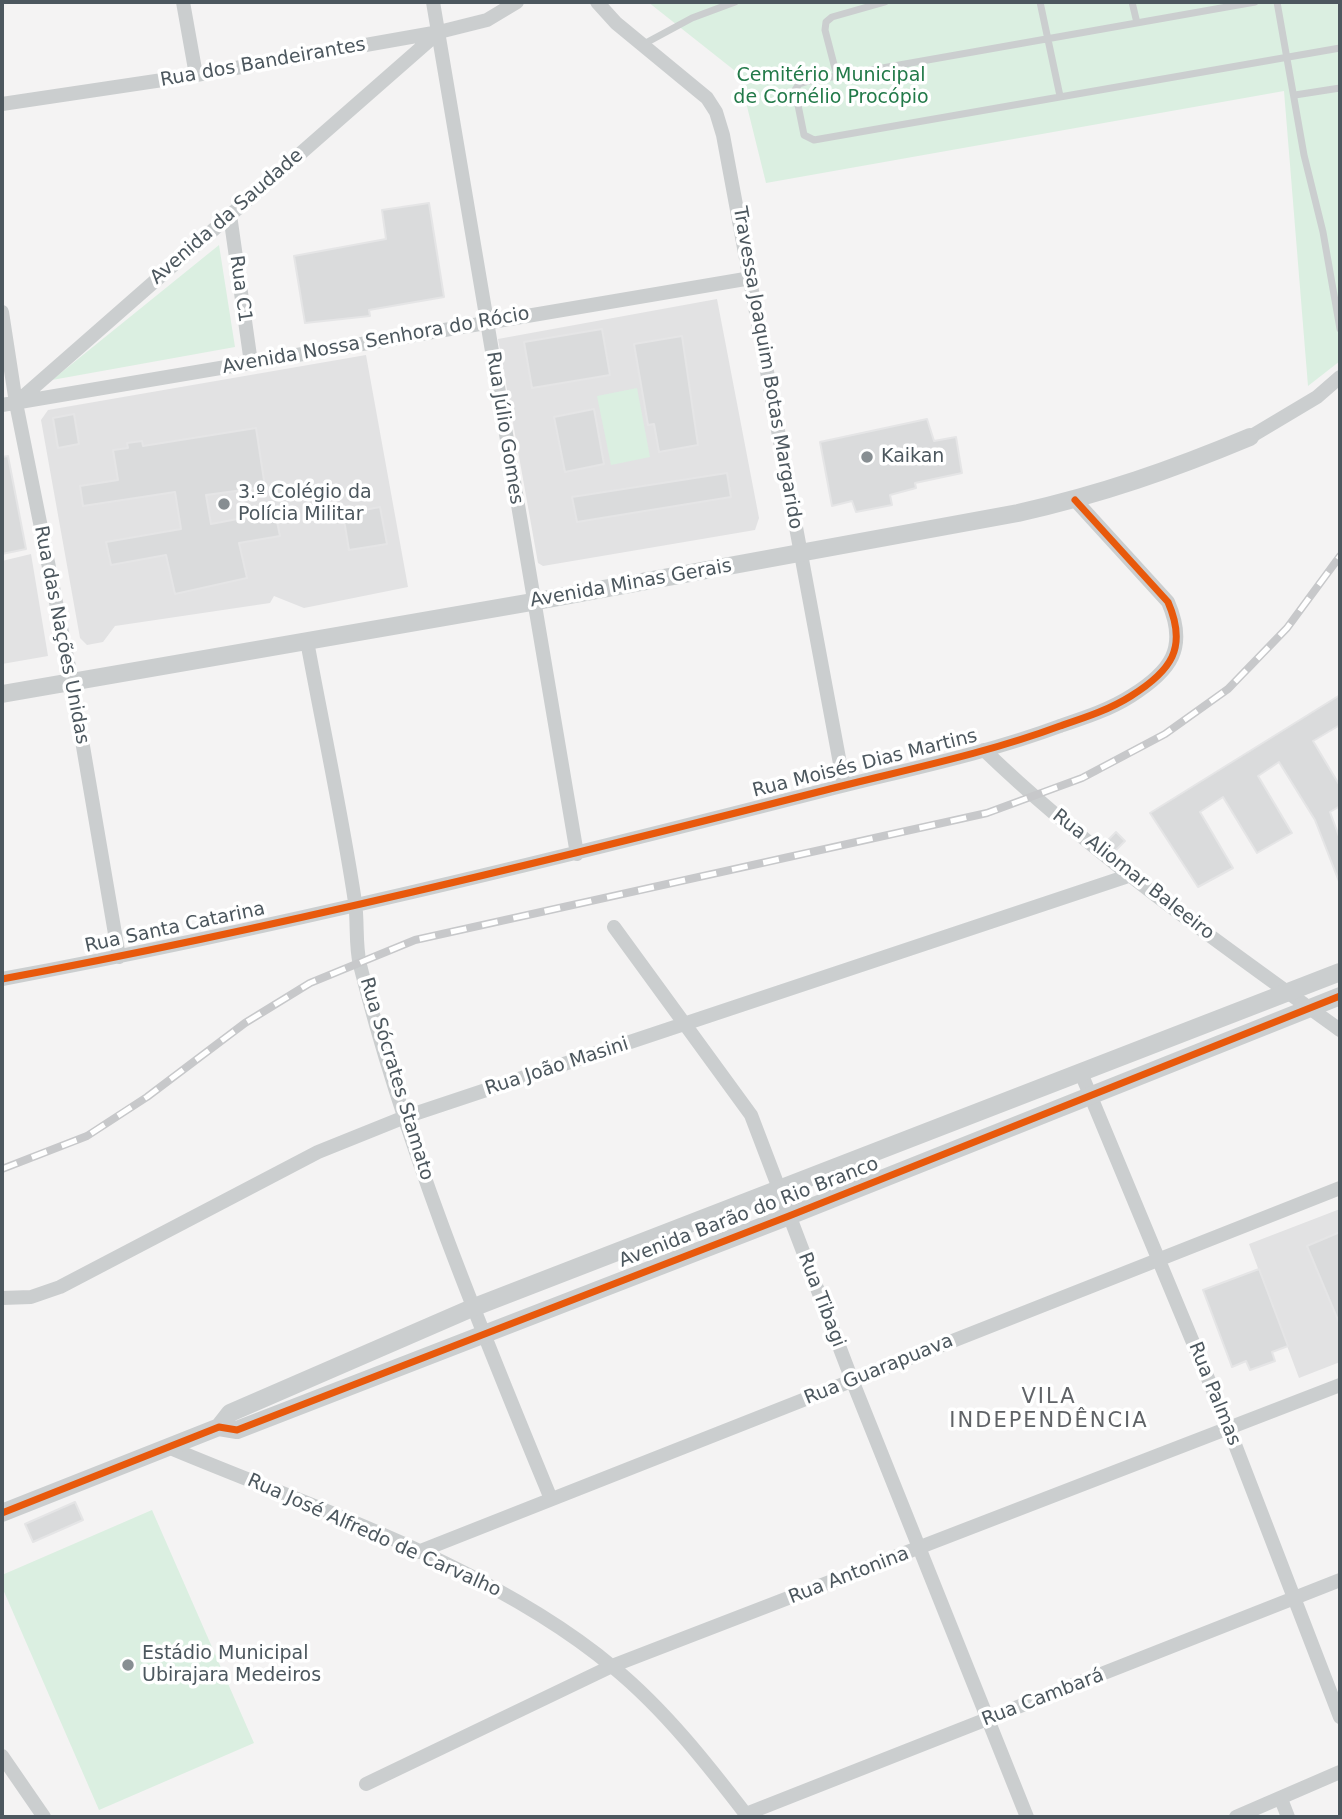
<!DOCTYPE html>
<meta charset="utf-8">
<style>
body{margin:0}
#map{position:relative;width:1342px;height:1819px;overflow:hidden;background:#f4f3f3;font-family:"DejaVu Sans",sans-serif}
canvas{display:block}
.frame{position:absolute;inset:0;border:4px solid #4c575e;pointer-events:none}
</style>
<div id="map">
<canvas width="1342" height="1819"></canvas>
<div class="frame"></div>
</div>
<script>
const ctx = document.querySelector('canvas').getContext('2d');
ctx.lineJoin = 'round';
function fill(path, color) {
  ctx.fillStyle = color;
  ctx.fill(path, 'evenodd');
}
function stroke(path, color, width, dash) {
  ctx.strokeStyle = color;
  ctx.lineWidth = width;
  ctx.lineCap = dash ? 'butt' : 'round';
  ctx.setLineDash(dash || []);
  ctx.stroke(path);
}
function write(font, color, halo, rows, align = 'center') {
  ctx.font = font + ' "DejaVu Sans",sans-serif';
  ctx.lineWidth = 7;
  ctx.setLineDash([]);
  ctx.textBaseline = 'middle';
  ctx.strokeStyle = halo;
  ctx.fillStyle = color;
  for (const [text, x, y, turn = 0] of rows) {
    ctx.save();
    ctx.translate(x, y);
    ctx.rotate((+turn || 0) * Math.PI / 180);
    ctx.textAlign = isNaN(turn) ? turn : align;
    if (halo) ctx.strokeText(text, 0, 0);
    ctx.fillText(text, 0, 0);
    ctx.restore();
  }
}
const education = new Path2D(`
 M717 299 759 518 755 530 543 566 538 563 498 339Z
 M366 355 408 587 304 608 274 596 270 603 115 626 103 642 87 645 80 638 41 420 48 410Z
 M31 554 48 656 2 664V561Z
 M1340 1209V1362L1299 1378 1249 1244Z`);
const green = new Path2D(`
 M648 2H1340V361L1308 386 1284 91 766 183 739 74Z
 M219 245 235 347 52 380Z
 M637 388 650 457 611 465 597 396Z
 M152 1510 254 1743 99 1810 2 1587V1575Z`);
const building = new Path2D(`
 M429 203 444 297 369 310 370 316 305 323 294 256 386 239 382 210Z
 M602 329 610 375 532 388 524 342Z
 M682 336 698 445 659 452 654 424 648 425 634 344Z
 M594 409 604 464 565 472 554 417Z
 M74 414 79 444 58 448 53 418Z
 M927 419 934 441 956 437 962 473 915 483 916 488 890 495 892 505 856 512 852 501 832 506 820 442Z
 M256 428 265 487 206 495 211 524 275 512 280 536 239 543 247 578 175 594 166 555 111 565 106 542 181 529 175 492 83 506 80 486 118 480 113 450 128 448 127 443 142 441 143 446Z
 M8 456 26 549 2 554V457Z
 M727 473 731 497 577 522 572 497Z
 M380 507 387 544 349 550 343 514Z
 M1340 695V725L1313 741 1340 786V806L1330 812 1340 839V884L1315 820 1279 762 1258 776 1292 833 1257 853 1223 797 1200 812 1233 868 1198 887 1150 813Z
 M1116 832 1125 841 1115 851 1106 842Z
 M1340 1232V1325L1307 1246Z
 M1259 1269 1288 1346 1272 1352 1275 1361 1250 1370 1246 1361 1232 1367 1203 1290Z
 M75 1502 83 1520 33 1542 25 1524Z`);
const service = new Path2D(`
 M1040 2 1060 96
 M1132 2 1137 23
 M1255 2 809 81 799 84 795 90 804 135 814 140 1340 48
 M1277 2 1304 155 1323 232 1340 329
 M642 45 692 18 735 2
 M837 76 825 30 826 22 832 17 885 2
 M1295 95 1340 88`);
const minor = new Path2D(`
 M183 2 196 75
 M433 2 577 854
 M597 2 616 23 707 98 716 112 723 135 844 785
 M2 104 196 75 439 32 487 20 517 2
 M230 215 251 363
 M2 312 16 403 72 682 119 957
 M17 402 439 32
 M2 405 751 278
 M1250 437 1317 397 1340 377
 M307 641C323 728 342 815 355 902 358 923 355 944 360 965 406 1149 479 1324 551 1499
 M984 750C1092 854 1218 942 1340 1030
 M614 927 751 1115 852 1380 1027 1817
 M2 979C276 928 548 861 818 792 899 771 982 755 1060 726 1084 718 1109 710 1131 696 1171 671 1188 648 1168 602L1075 500
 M1081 1073 1229 1429 1340 1717
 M2 1298 31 1297 60 1287 318 1152 405 1117 1131 875
 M168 1447C313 1508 492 1566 614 1668 665 1710 708 1765 748 1817
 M418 1552 1340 1188
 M2 1756 44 1817
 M366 1784 612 1666 1340 1385
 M1281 1799 1288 1817
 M746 1814 1340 1580
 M1236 1817 1340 1772`);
const tertiary = new Path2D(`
 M2 694 532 602 1018 513C1102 494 1171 470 1250 437
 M219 1427 230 1413 472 1308 1340 972
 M2 1513 219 1427 237 1430 789 1216 1340 996`);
const rail = new Path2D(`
 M2 1169 87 1136 147 1097 245 1023 310 983 415 940 987 813 1082 778 1165 734 1228 689 1287 628 1340 556`);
const cycleway = new Path2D(`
 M2 979C276 928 548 861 818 792 899 771 982 755 1060 726 1084 718 1109 710 1131 696 1171 671 1188 648 1168 602L1075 500
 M2 1513 219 1427 237 1430 789 1216 1340 996`);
const markers = [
 [867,457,7,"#878e92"],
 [224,504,7,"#878e92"],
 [128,1665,7,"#878e92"]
];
const streetNames = [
 ["Rua dos Bandeirantes",263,63,-10],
 ["Avenida da Saudade",227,217,-41],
 ["Rua C1",240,289,82],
 ["Avenida Nossa Senhora do Rócio",376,341,-10],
 ["Travessa Joaquim Botas Margarido",767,368,80],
 ["Rua Júlio Gomes",504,428,81],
 ["Avenida Minas Gerais",631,584,-10],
 ["Rua das Nações Unidas",61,635,79],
 ["Rua Moisés Dias Martins",865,764,-14],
 ["Rua Aliomar Baleeiro",1133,875,38],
 ["Rua Santa Catarina",175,928,-12],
 ["Rua João Masini",557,1067,-18],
 ["Rua Sócrates Stamato",396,1079,73],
 ["Avenida Barão do Rio Branco",749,1213,-21],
 ["Rua Tibagi",821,1300,69],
 ["Rua Guarapuava",879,1370,-22],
 ["Rua Palmas",1214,1394,68],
 ["Rua José Alfredo de Carvalho",374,1536,24],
 ["Rua Antonina",849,1576,-21],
 ["Rua Cambará",1043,1698,-21]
];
const parkNames = [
 ["Cemitério Municipal",831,76],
 ["de Cornélio Procópio",831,98]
];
const poiNames = [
 ["Kaikan",881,457],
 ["3.º Colégio da",238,493],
 ["Polícia Militar",238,515],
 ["Estádio Municipal",142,1654],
 ["Ubirajara Medeiros",142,1676]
];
const neighbourhoodNames = [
 ["VILA",1049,1398],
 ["INDEPENDÊNCIA",1049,1422]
];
fill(education, '#e2e2e3');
fill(green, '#dbefe1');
fill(building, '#dadbdc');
stroke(building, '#e5e5e6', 2);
stroke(service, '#cbcecf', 7);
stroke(minor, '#cbcecf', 14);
stroke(tertiary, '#cbcecf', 18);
stroke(rail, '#c7c8ca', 8);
stroke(rail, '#fff', 5, [16]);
stroke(cycleway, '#e8590c', 7);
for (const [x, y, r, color] of markers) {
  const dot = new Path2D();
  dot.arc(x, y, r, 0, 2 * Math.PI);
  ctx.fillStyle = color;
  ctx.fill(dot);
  stroke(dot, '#fff', 2.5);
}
write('19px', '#4c575e', '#fff', streetNames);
write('19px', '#227a49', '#fff', parkNames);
write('19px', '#4c575e', '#fff', poiNames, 'left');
ctx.letterSpacing = '2px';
write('21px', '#606367', '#fff', neighbourhoodNames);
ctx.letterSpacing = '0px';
</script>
